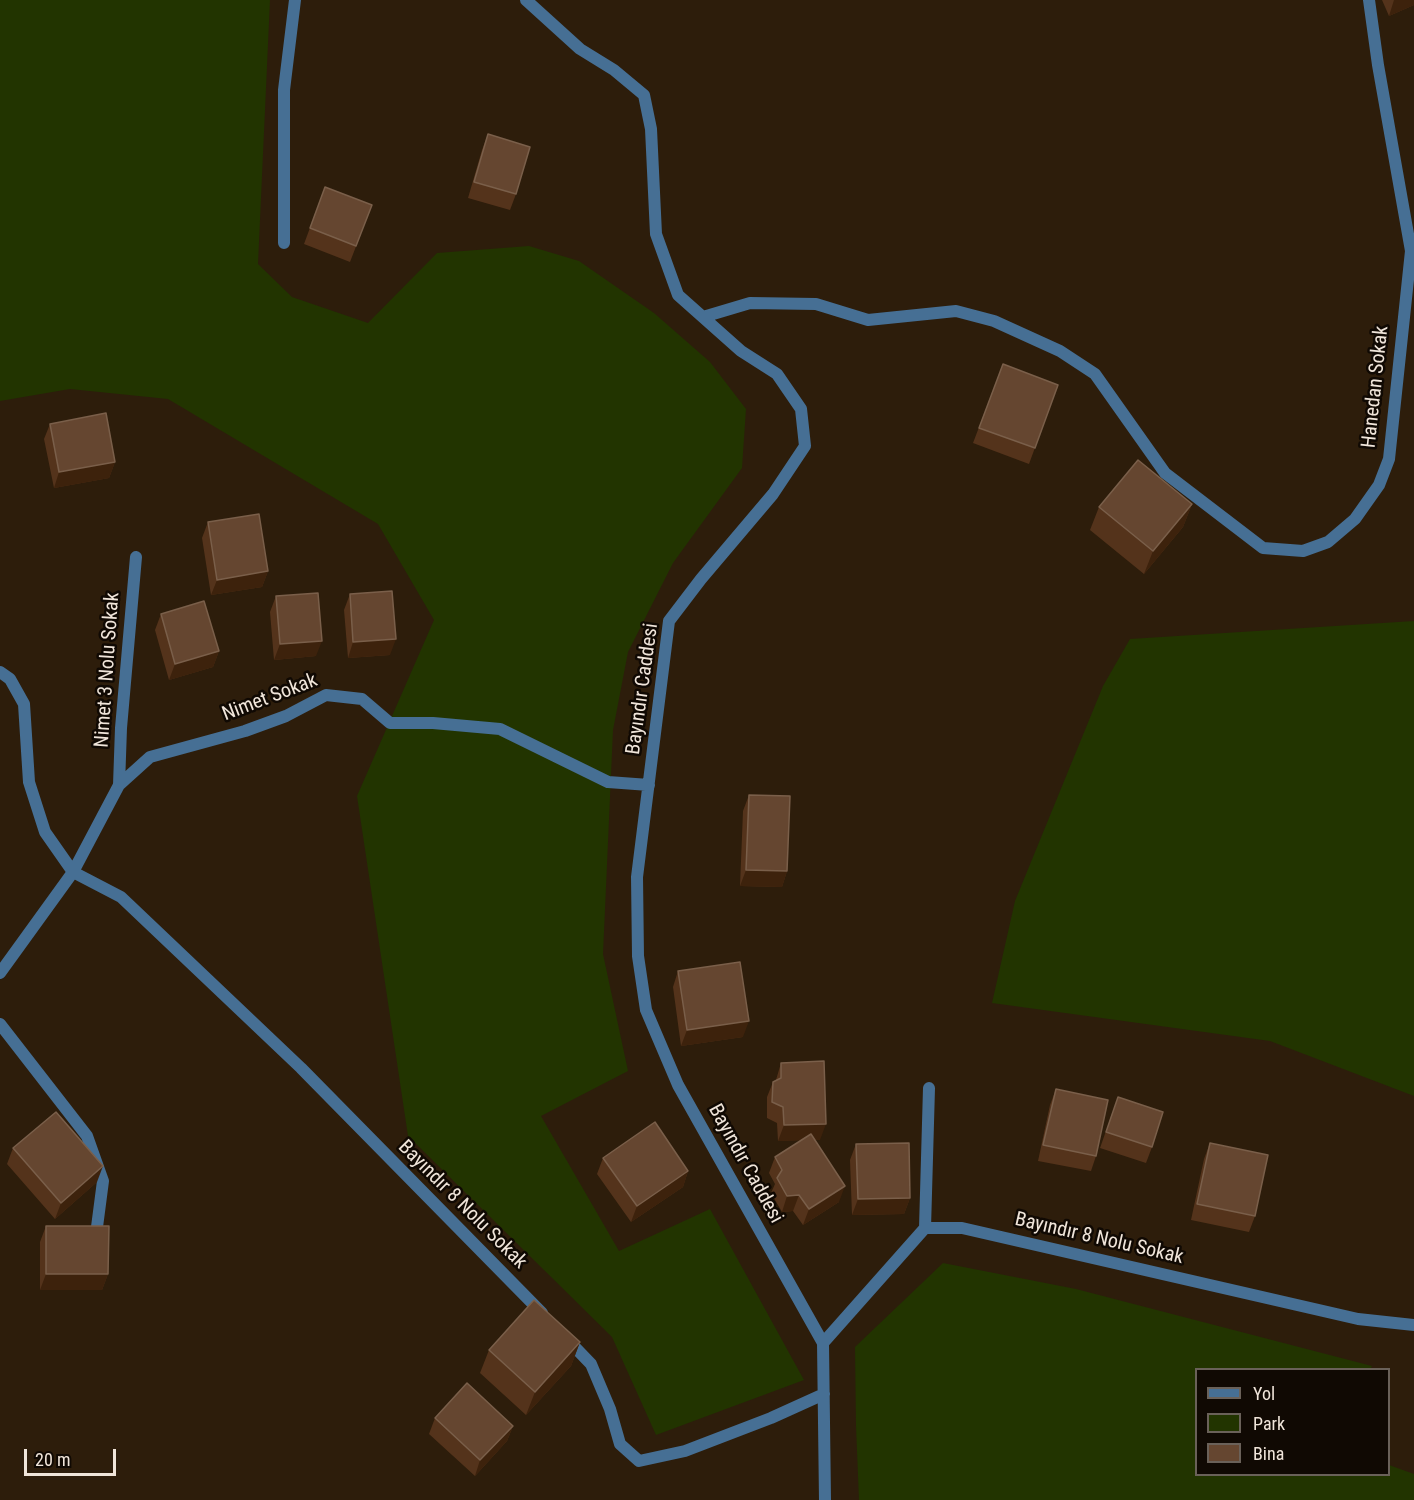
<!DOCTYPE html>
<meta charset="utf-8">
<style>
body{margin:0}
#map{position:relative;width:1414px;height:1500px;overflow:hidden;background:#2d1d0b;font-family:"Roboto Condensed",sans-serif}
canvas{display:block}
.legend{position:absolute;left:1195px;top:1368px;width:195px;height:108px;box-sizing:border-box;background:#100903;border:2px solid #6a6159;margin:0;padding:8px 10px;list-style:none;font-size:18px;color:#f0e5da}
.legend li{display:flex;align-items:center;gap:12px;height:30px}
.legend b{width:30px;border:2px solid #6a6159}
.scale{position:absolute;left:24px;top:1449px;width:92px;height:27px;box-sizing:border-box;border:3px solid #f0e5da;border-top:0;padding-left:8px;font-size:18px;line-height:21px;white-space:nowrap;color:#f0e5da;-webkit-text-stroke:4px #100903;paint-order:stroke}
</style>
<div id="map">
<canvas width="1414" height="1500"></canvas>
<ul class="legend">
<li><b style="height:8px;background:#466f94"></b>Yol</li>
<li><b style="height:16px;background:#223400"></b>Park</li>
<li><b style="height:16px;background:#654630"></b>Bina</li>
</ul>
<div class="scale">20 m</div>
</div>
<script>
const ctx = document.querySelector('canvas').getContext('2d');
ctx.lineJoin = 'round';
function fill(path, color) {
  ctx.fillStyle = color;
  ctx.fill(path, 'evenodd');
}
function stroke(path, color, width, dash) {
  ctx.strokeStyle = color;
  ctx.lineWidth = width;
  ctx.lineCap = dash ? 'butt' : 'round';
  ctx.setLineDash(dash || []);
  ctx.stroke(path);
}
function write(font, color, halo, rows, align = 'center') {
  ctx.font = font + ' "Roboto Condensed",sans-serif';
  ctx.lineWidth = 5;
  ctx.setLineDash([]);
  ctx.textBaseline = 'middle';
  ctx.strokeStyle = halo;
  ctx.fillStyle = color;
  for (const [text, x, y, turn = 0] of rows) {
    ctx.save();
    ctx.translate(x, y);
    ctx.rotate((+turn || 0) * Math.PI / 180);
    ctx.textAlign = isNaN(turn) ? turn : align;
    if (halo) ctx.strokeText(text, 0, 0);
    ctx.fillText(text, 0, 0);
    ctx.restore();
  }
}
const green = new Path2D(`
 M0 0H270L258 264 292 297 368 323 437 253 529 246 579 261 654 313 710 362 746 409 742 468 673 563 628 652 613 730 603 954 628 1071 541 1116 619 1251 710 1209 804 1380 656 1435 612 1337 408 1136 357 796 434 620 378 524 168 399 70 389 0 401Z
 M1414 621V1096L1270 1041 992 1003 1015 901 1103 686 1130 639Z
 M943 1263 1076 1289 1372 1366 1370 1370H1196V1474H1388L1389 1465 1414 1474V1500H859L856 1426 855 1347Z`);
const minor = new Path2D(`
 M526 0 580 49 614 70 644 95 651 129 656 234 678 295 741 351 777 374 801 409 805 446 773 494 701 579 669 621 637 877 638 956 646 1010 678 1085 823 1343 825 1500
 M284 243V90L295 0
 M703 317 750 303 816 304 868 320 956 311 994 321 1060 351 1095 374 1165 473 1263 548 1303 551 1328 542 1355 519 1379 485 1389 459 1411 251 1378 65 1369 0
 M0 672 10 679 24 704 29 782 45 832 73 872 121 897 301 1068 542 1313
 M119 785 121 728 136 557
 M0 973 73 872 119 785 150 757 245 731 286 716 326 695 362 699 390 723H433L500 729 608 782 649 785
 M0 1024 87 1136 103 1181 97 1227
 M925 1228 929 1088
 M566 1338 591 1364 610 1409 620 1444 639 1461 685 1451 771 1418 824 1394
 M823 1343 925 1228H962L1358 1319 1414 1325`);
const wall = new Path2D(`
 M1382 0H1414V5L1389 16Z
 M488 134 516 194 510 210 468 198 482 150Z
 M325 187 372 205 350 262 304 244Z
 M1003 364 1058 385 1029 464 973 443Z
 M50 424 115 462 109 478 54 488 44 439Z
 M1192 504 1183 527 1144 574 1090 530 1099 507Z
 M208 522 268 571 262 587 211 595 202 538Z
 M350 594 390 655 348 658 344 610Z
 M276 596 316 656 274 660 270 612Z
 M161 614 219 651 213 667 169 680 155 630Z
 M749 795 787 871 782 887 740 886 743 811Z
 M678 971 743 1037 681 1046 673 987Z
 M781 1063 820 1140H814L839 1202 803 1225 793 1211 782 1212 771 1193 775 1184 769 1173 775 1157 801 1140 778 1141 777 1123 767 1118V1097L773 1082 776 1080Z
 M1056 1089 1096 1156 1091 1171 1038 1161 1050 1105Z
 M1118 1097 1152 1147 1146 1163 1100 1148Z
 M1210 1143 1255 1216 1249 1232 1191 1220 1204 1159Z
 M856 1144 910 1198 904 1214 852 1215 850 1160Z
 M13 1148 97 1182 55 1219 7 1164Z
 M603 1158 688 1171 683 1187 631 1222 597 1174Z
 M46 1226 108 1274 102 1290H40V1242Z
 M580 1342 571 1366 526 1415 480 1373 489 1350Z
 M435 1418 513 1426 507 1441 475 1476 429 1434Z`);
const shadedWall = new Path2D(`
 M1394 0H1414V5L1389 16Z
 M115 462 109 478 54 488 59 472Z
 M1192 504 1183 527 1144 574 1153 551Z
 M268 571 262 587 211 595 217 580Z
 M396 639 390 655 348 658 353 642Z
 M322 641 316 656 274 660 280 644Z
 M219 651 213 667 169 680 175 664Z
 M746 870 787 871 782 887 740 886Z
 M749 1021 743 1037 681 1046 687 1030Z
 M826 1124 820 1140 778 1141 784 1125Z
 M103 1166 97 1182 55 1219 61 1203Z
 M688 1171 683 1187 631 1222 637 1206Z
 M845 1186 839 1202 803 1225 809 1209Z
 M799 1195 793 1211 782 1212 787 1196Z
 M910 1198 904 1214 852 1215 858 1199Z
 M46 1274H108L102 1290H40Z
 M580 1342 571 1366 526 1415 535 1392Z
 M513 1426 507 1441 475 1476 480 1460Z`);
const building = new Path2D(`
 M488 134 530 147 516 194 474 182Z
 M325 187 372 205 356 246 310 228Z
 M1003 364 1058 385 1035 448 979 428Z
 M106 413 115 462 59 472 50 424Z
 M1138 460 1192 504 1153 551 1099 507Z
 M259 514 268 571 217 580 208 522Z
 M392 591 396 639 353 642 350 594Z
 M318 593 322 641 280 644 276 596Z
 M204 601 219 651 175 664 161 614Z
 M749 795 790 796 787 871 746 870Z
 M740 962 749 1021 687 1030 678 971Z
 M824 1061 826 1124 784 1125 783 1107 772 1102 773 1082 781 1078V1063Z
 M1056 1089 1108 1100 1096 1156 1043 1145Z
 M1118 1097 1163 1112 1152 1147 1106 1132Z
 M56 1112 103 1166 61 1203 13 1148Z
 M655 1122 688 1171 637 1206 603 1158Z
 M811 1134 845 1186 809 1209 799 1195 787 1196 777 1178 782 1170 775 1157Z
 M909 1143 910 1198 858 1199 856 1144Z
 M1210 1143 1268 1155 1255 1216 1197 1204Z
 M46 1226H109L108 1274H46Z
 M534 1300 580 1342 535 1392 489 1350Z
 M467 1383 513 1426 480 1460 435 1418Z`);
const streetNames = [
 ["Hanedan Sokak",1376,387,-84],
 ["Nimet 3 Nolu Sokak",108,670,-86],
 ["Bayındır Caddesi",643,689,-82],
 ["Nimet Sokak",270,698,-21],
 ["Bayındır Caddesi",745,1164,61],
 ["Bayındır 8 Nolu Sokak",462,1205,45],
 ["Bayındır 8 Nolu Sokak",1099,1239,13]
];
fill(green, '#223400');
stroke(minor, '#466f94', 12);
fill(wall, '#54331b');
fill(shadedWall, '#3d220c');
fill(building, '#654630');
stroke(building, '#7a5f4a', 1.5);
write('20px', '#f0e5da', '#100903', streetNames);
</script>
